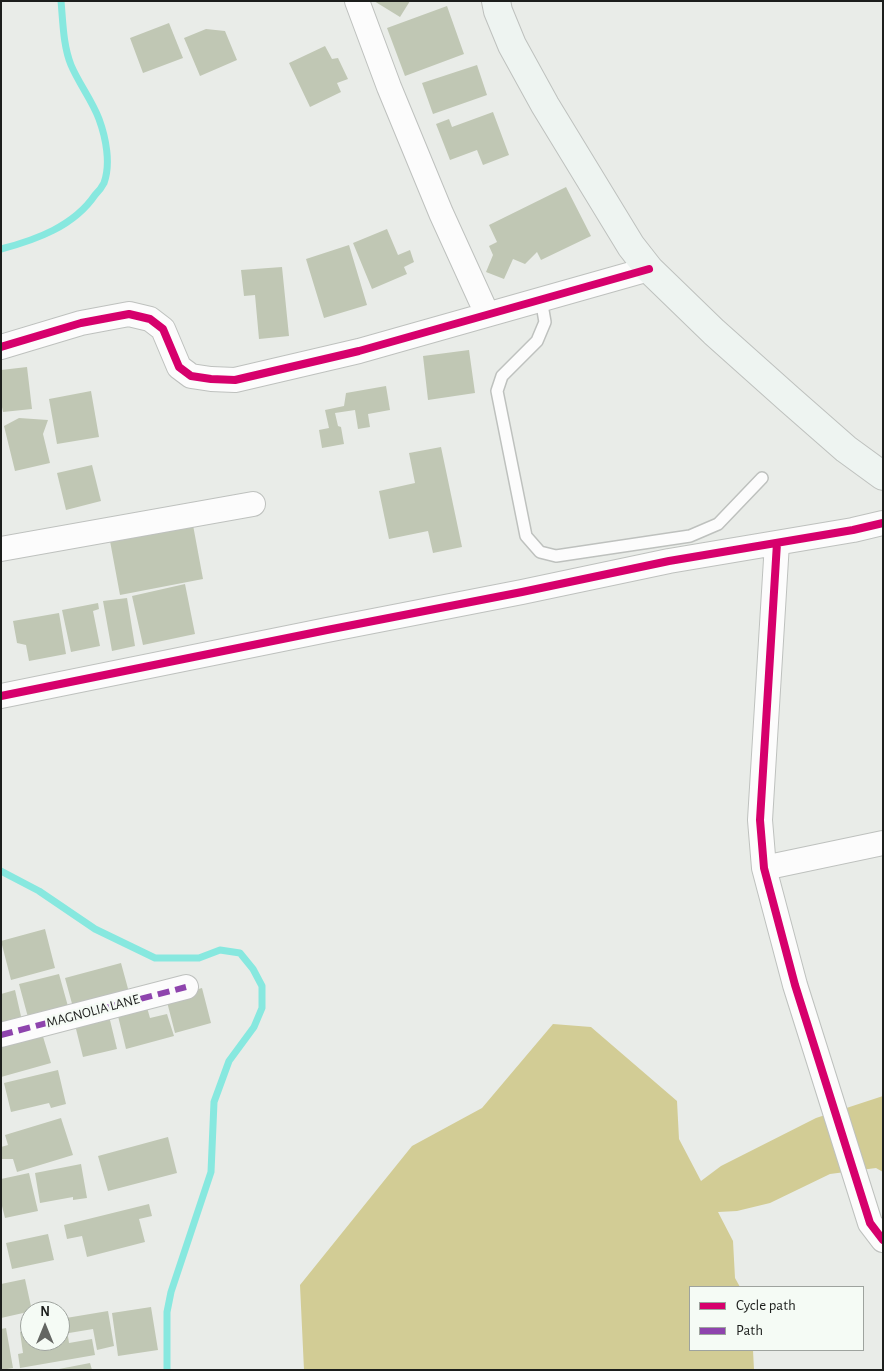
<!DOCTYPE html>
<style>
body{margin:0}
#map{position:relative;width:884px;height:1371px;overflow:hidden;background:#e9ece8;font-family:"Alegreya Sans",sans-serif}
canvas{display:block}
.frame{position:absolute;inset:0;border:2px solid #1c1e1c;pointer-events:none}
.legend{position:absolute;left:689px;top:1286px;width:175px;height:65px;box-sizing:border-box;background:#f5fbf5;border:1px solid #9ea39e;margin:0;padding:6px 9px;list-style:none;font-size:15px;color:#1c1e1c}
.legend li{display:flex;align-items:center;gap:10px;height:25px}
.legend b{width:25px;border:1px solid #9ea39e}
.north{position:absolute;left:20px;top:1301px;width:50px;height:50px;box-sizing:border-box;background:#f5fbf5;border:1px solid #9ea39e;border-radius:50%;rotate:0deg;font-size:14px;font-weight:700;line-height:20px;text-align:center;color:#1c1e1c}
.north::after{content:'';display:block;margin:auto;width:18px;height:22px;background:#646663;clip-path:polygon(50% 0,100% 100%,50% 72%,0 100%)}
</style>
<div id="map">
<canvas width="884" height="1371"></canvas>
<div class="frame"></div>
<ul class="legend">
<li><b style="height:6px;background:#d6006c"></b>Cycle path</li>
<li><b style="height:6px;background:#8e44ad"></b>Path</li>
</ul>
<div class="north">N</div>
</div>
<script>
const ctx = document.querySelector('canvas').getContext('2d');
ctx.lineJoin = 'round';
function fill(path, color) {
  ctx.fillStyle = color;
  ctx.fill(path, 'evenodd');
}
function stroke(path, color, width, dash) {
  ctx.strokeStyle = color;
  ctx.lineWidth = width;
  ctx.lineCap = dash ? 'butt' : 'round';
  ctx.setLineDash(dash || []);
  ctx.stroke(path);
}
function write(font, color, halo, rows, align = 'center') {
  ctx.font = font + ' "Alegreya Sans",sans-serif';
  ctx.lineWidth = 5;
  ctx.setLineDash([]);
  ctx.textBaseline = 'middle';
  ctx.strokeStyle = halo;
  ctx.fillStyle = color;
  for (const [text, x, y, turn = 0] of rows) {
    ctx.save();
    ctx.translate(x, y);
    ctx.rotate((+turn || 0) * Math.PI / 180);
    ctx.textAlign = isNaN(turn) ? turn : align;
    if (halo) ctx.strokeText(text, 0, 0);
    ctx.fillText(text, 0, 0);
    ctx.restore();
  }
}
const forest = new Path2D(`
 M553 1024 591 1027 677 1101 679 1139 701 1181 721 1166 816 1118 883 1096V1172L876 1168 830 1174 770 1203 737 1211 718 1212 733 1241 735 1278 740 1287H690V1350H753L754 1370H304L300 1285 412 1146 482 1108Z`);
const stream = new Path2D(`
 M1 249C36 240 74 226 95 195 98 192 102 187 104 183 111 164 106 138 99 119 92 100 79 84 71 65 63 45 63 22 61 1
 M1 871 39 891 95 929 155 958H199L220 950 240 953 253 969 262 986V1008L254 1027 229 1061 214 1102 211 1172 171 1292 167 1312V1370`);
const building = new Path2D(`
 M374 1H410L400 17Z
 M447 6 464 54 405 76 387 28Z
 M169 23 183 58 143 73 130 38Z
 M206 29 225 31 237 60 200 76 184 38Z
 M325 46 332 59 338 58 348 79 337 83 341 92 310 107 289 63Z
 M477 65 487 95 433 114 422 83Z
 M493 112 509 155 483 165 477 150 450 160 436 124 449 119 452 127Z
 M566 187 591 236 541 260 537 252 525 264 513 259 504 279 486 272 493 255 489 246 497 242 489 225Z
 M387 229 398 255 410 250 414 262 404 267 407 274 372 289 353 243Z
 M349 245 367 305 324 318 306 259Z
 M282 267 289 336 259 339 255 295 244 296 241 270Z
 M469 350 475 393 428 400 423 356Z
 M27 367 32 409 3 412 1 402V370Z
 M386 386 390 410 368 414 370 427 358 429 355 410 335 413 338 426 341 427 344 444 322 448 319 430 329 428 325 410 344 406 346 393Z
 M91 391 99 437 57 444 49 399Z
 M19 418 48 420 43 434 50 463 15 471 4 426Z
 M441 447 462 547 433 553 428 531 389 539 379 491 415 483 409 453Z
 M92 465 101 501 66 510 57 473Z
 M193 525 203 579 120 595 110 541Z
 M185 584 195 634 143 645 132 596Z
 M127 598 135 646 112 651 103 601Z
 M98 603 99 609 93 611 100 646 71 652 62 610Z
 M59 613 66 654 29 661 26 645 17 643 13 621Z
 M45 929 55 968 11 980 1 941Z
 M121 963 130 996 74 1011 65 978Z
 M59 974 69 1010 29 1021 19 984Z
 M202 988 211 1023 175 1033 166 998Z
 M15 990 23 1025 1 1030V994Z
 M146 1004 150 1018 167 1014 174 1036 126 1049 117 1012Z
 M109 1016 117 1049 83 1057 75 1025Z
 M41 1030 51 1063 1 1077V1041Z
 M58 1070 66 1104 51 1108 49 1103 11 1112 4 1083Z
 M61 1118 73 1155 17 1172 13 1159H2L1 1147 8 1145 5 1135Z
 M168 1137 177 1173 108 1191 98 1156Z
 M81 1164 87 1198 73 1200V1197L40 1203 35 1173Z
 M29 1173 38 1211 5 1218 1 1202V1179Z
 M149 1204 152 1216 139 1219 145 1242 87 1257 82 1236 67 1239 64 1225Z
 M48 1234 54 1260 12 1269 6 1243Z
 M25 1279 32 1311 1 1318V1284Z
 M151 1307 158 1350 118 1356 112 1313Z
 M108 1311 114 1346 97 1350 93 1329 69 1333 66 1318Z
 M66 1324 69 1343 92 1339 95 1355 20 1368 18 1354 23 1353 20 1332 30 1330V1341H60V1325Z
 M6 1328 13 1368 1 1370V1329Z
 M90 1363 92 1370H59V1369Z`);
const lane = new Path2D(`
 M541 299 545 322 537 341 502 376 497 391 526 536 540 552 556 556 690 536 718 524 762 478`);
const street = new Path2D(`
 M357 1 389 87 441 213 487 314
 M1 347 81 323 129 314 150 319 163 329 179 367 191 376 211 379 235 380 359 351 649 269
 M777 543 760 820 764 868 795 985 870 1223 883 1240
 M1 549 253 504
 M1 696 327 630 522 592 669 561 853 530 883 523
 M764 868 883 843
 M1 1035 186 987`);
const secondary = new Path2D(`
 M496 1 498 11 512 45 545 105 631 246 649 269 714 332 789 399 846 449 883 476`);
const quiet = new Path2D(`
 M1 1035 186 987`);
const cycleway = new Path2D(`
 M1 347 81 323 129 314 150 319 163 329 179 367 191 376 211 379 235 380 359 351 649 269
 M777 543 760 820 764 868 795 985 870 1223 883 1240
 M1 696 327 630 522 592 669 561 853 530 883 523`);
const streetNames = [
 ["MAGNOLIA LANE",93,1011,-15]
];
fill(forest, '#d2cc95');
stroke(stream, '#87e8df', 7);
fill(building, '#c0c7b4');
stroke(lane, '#bec1be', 14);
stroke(street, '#bec1be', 26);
stroke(secondary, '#bec1be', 30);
stroke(lane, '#fcfcfc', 11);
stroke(street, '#fcfcfc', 24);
stroke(secondary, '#eef4f1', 28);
stroke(quiet, '#8e44ad', 6, [12, 6]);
stroke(cycleway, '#d6006c', 8);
write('14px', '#1c1e1c', '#f5fbf5', streetNames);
</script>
